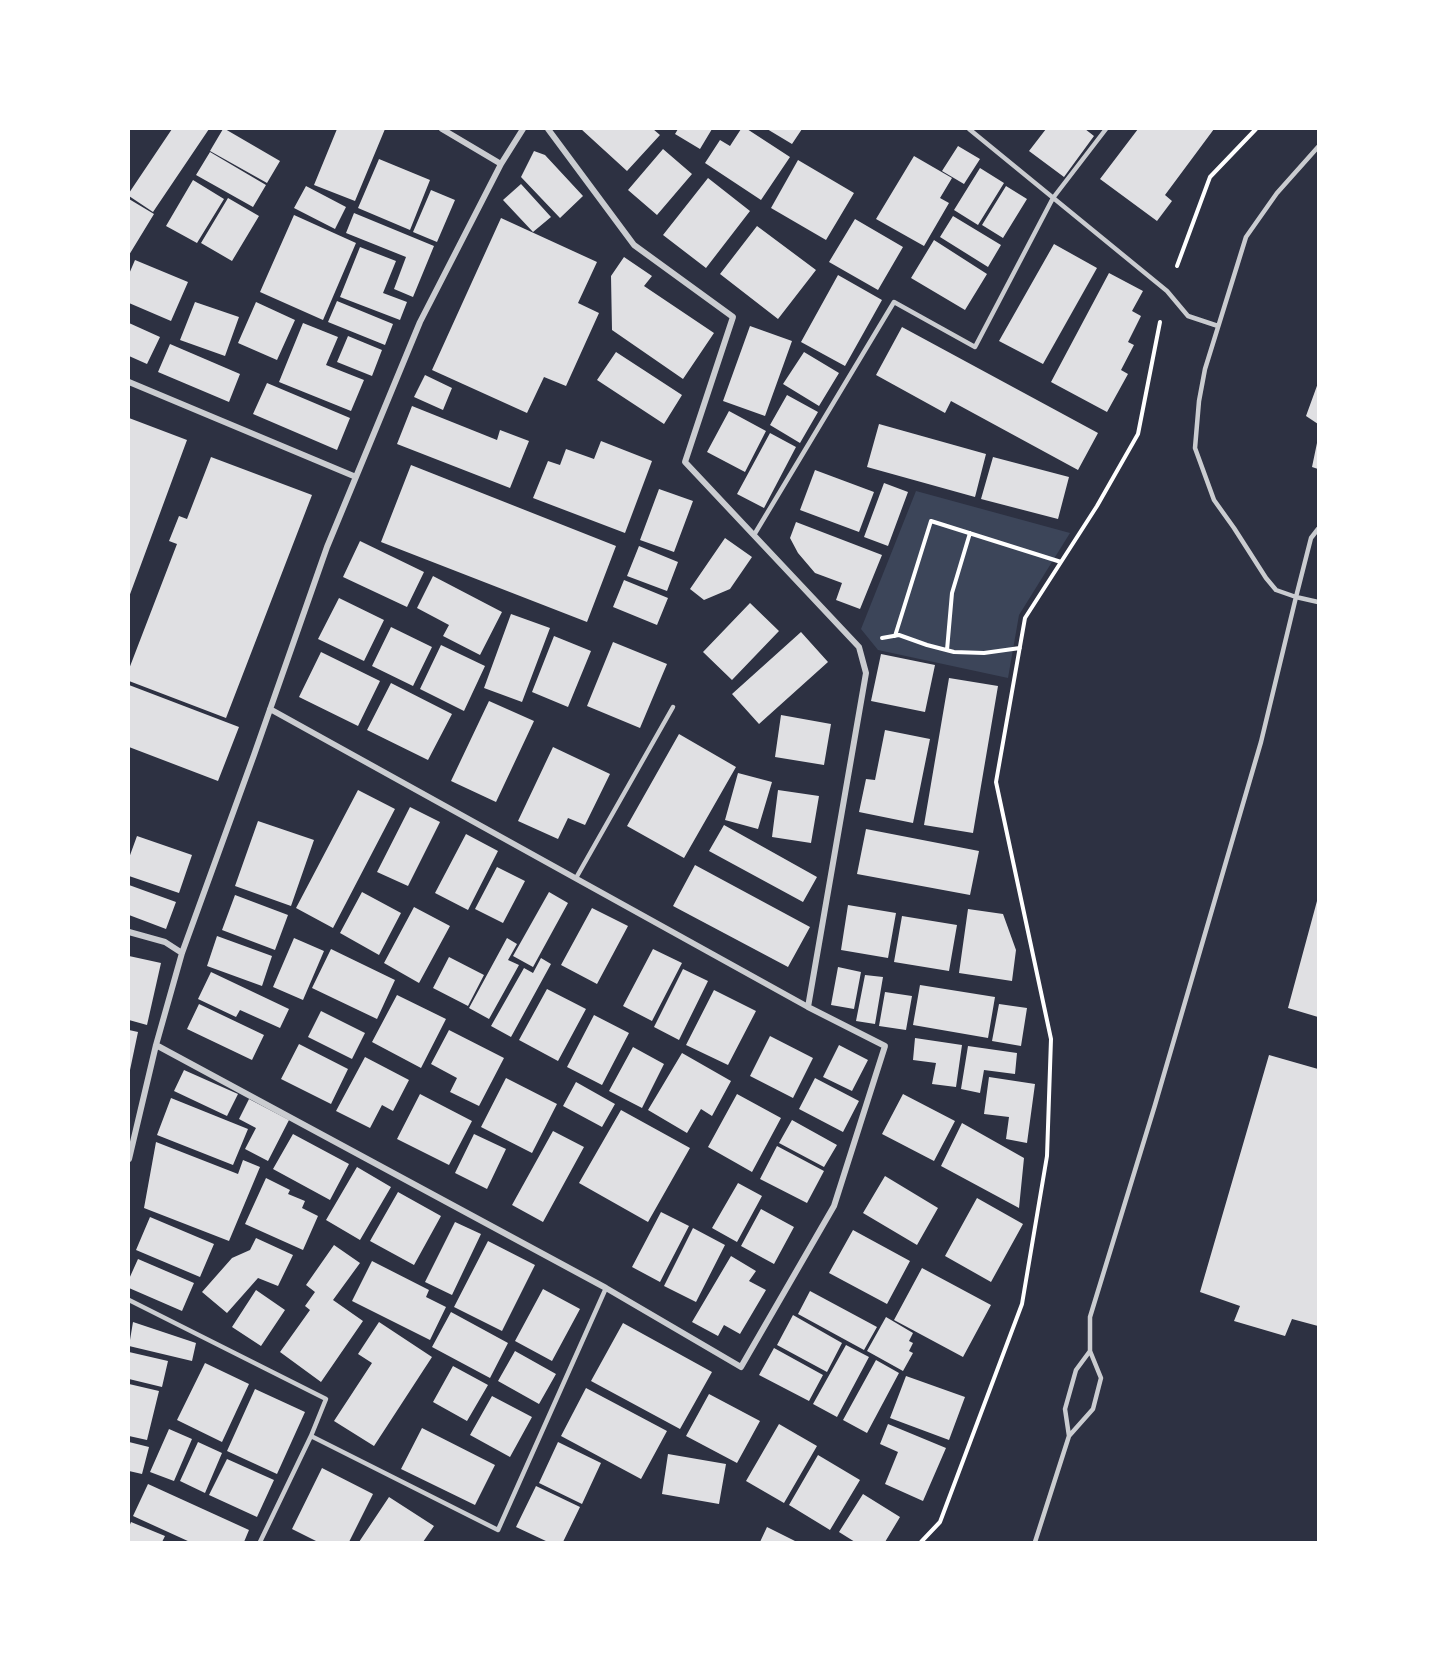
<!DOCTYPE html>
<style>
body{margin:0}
#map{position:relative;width:1447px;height:1671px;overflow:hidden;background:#2d3142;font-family:"Alegreya Sans",sans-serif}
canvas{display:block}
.frame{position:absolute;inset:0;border:130px solid #fff;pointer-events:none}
</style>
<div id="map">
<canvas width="1447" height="1671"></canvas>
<div class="frame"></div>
</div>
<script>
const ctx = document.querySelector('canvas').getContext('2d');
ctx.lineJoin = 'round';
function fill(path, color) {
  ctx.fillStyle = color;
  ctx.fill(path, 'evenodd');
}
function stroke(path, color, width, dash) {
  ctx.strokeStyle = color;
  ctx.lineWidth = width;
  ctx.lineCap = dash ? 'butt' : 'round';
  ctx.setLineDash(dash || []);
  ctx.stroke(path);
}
const green = new Path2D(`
 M916 491 1070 533 1019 615 1008 678 878 650 861 629Z`);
const building = new Path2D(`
 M172 129H209L153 212 129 196V193Z
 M223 129H225L280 161 267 183 210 151Z
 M337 129H385L355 201 314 185Z
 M581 129H653L660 135 627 171Z
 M678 129H712L700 149 675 134Z
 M741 129H747L790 157 761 200 705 163 720 140 730 146Z
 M767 129H802L792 144Z
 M1046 129H1085L1094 136 1064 177 1029 151Z
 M1138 129H1214L1165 195 1172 201 1157 221 1100 179Z
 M958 146 980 159 964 184 942 171Z
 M663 149 692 174 657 215 628 190Z
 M534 151 545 155 583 196 560 218 521 177Z
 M210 152 266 185 253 207 196 175Z
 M914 156 952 178 940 198 949 203 924 246 876 219Z
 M379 159 430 180 410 230 358 208Z
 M798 160 854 193 826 240 771 208Z
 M980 168 1004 183 978 225 954 210Z
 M708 178 750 211 706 268 663 235Z
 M193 180 224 199 197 243 166 226Z
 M521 184 551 217 533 232 503 200Z
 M306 186 346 207 335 229 294 208Z
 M1006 186 1027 199 1003 238 982 225Z
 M431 190 455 200 437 242 413 232Z
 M228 198 259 216 232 261 201 243Z
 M129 199 154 214 129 255Z
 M354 213 434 246 413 297 394 289 406 257 346 233Z
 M294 215 356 243 323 320 260 292Z
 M953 216 1001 245 988 267 940 237Z
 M501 218 597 262 578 303 599 313 566 386 544 377 527 413 432 370Z
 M855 219 903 247 878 290 829 262Z
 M757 226 816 270 778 319 720 274Z
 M934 240 987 274 965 310 911 278Z
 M1054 244 1097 268 1043 364 999 341Z
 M360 247 396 261 383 293 407 302 400 320 340 297Z
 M624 257 652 276 644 286 714 333 683 379 612 330 611 276Z
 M135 260 188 282 171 321 129 303V274Z
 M1109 273 1143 291 1132 311 1141 316 1128 342 1134 345 1121 370 1128 374 1107 412 1051 382Z
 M838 275 882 300 845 366 801 342Z
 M337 301 393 324 385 345 328 322Z
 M195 302 239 317 225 356 180 340Z
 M256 302 295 320 277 360 238 343Z
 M129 323 160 337 147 364 129 356Z
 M303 323 338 337 326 365 364 380 351 411 279 382Z
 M750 326 792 341 765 416 723 401Z
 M902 327 1098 433 1078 470 951 401 945 413 876 375Z
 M348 336 382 350 372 376 337 362Z
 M170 344 240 374 229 402 158 372Z
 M616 352 682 395 664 424 597 380Z
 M804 352 839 373 819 406 783 384Z
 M425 375 452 388 443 410 414 397Z
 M267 383 350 418 337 450 253 414Z
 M1318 383V424L1306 416Z
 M787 395 818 412 800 443 770 425Z
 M412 406 497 440 500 430 529 441 510 488 397 444Z
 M729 411 766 431 745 472 707 452Z
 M129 418 187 440 129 597Z
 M879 424 986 454 975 497 867 467Z
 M770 433 796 447 764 508 737 494Z
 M601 441 652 461 625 533 533 498 548 461 560 465 566 449 594 459Z
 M1317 443H1318V469L1312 467Z
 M211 457 312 495 226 718 129 681V669L177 544 169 541 179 516 187 519Z
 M993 457 1069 477 1058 519 981 499Z
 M411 465 616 546 587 622 381 542Z
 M815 470 874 492 859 532 800 510Z
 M884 483 908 492 888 546 864 537Z
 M659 489 693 501 674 552 640 540Z
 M796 522 882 555 860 609 836 600 842 583 815 573 798 553 790 538Z
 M725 538 752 557 730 589 704 600 690 589Z
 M360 541 424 572 407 607 343 577Z
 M639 546 678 562 667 591 627 576Z
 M433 576 502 612 480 655 443 636 449 625 417 608Z
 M624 580 668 598 657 625 613 607Z
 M339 598 384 620 364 661 318 639Z
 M750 603 779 631 732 680 703 652Z
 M511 614 550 628 522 702 484 688Z
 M391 627 432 647 413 686 372 666Z
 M801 632 828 662 759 724 732 694Z
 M554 636 591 651 568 707 532 692Z
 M613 642 667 664 640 728 587 706Z
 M441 645 485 666 464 711 420 689Z
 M321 652 380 681 358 726 299 697Z
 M881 654 935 665 925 712 871 701Z
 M949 678 998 686 973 833 924 825Z
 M391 683 452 714 428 760 367 730Z
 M129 685 239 727 218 781 129 747Z
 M489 701 534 721 496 802 451 781Z
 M781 715 831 724 824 765 775 757Z
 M885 730 930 739 913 823 859 812 866 779 875 780Z
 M679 734 736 767 684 858 627 826Z
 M553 747 610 774 585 825 568 818 558 839 518 821Z
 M738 773 772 782 758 829 725 820Z
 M358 790 395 809 333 928 296 908Z
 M778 790 819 796 811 843 772 837Z
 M410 807 440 822 408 886 377 872Z
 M258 821 314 840 291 906 235 886Z
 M724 825 817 877 803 902 709 851Z
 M866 829 979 851 970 895 857 874Z
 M466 834 498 851 468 910 435 893Z
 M137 836 192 855 179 893 129 876V858Z
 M695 865 810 927 788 967 673 906Z
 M497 867 525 881 503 923 475 909Z
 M129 885 176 902 166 929 129 915Z
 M362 892 401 913 379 955 340 933Z
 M549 892 568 903 533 967 513 956Z
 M235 895 288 915 275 950 222 930Z
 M1317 901H1318V1017L1288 1008Z
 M848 905 896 913 888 958 841 950Z
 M414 907 450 926 419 983 384 963Z
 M592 908 628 926 597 984 561 965Z
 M968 909 1003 914 1016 950 1012 981 959 973Z
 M902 916 957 925 949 971 894 962Z
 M217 936 272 956 262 986 207 966Z
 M294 938 324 951 303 1000 273 987Z
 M507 938 517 944 508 960 519 965 489 1019 469 1008Z
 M331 949 395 980 377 1019 312 988Z
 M653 949 682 963 652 1021 623 1006Z
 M129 956 161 963 147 1025 129 1020Z
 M449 957 484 975 468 1006 433 988Z
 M541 958 551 964 511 1037 491 1026 524 968 533 973Z
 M838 967 861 972 854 1009 831 1005Z
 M683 969 708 981 679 1040 654 1027Z
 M211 972 289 1009 280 1028 240 1010 236 1017 198 999Z
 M865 975 883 977 875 1024 856 1021Z
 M920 985 995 997 988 1038 913 1025Z
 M547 989 586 1009 558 1061 519 1040Z
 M714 990 756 1011 728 1065 686 1045Z
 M885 992 912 996 906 1030 879 1026Z
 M397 995 446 1019 421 1068 372 1042Z
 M199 1004 264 1035 252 1060 187 1029Z
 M999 1004 1027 1008 1021 1046 992 1041Z
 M321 1011 365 1033 352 1059 308 1037Z
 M594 1015 629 1033 602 1085 567 1067Z
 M129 1030 138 1032 130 1070H129Z
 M449 1030 504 1058 479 1106 450 1092 457 1078 431 1064Z
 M770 1036 813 1058 793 1098 750 1076Z
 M915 1038 962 1045 956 1087 932 1084 936 1063 913 1060Z
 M299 1044 348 1069 331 1104 281 1079Z
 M839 1045 868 1060 852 1091 823 1077Z
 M968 1046 1017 1053 1015 1074 984 1070 980 1093 961 1089Z
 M633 1047 664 1064 642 1108 609 1091Z
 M682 1053 731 1081 712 1116 701 1109 687 1133 648 1110Z
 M1269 1055 1318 1069V1326L1292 1319 1285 1336 1234 1321 1240 1306 1200 1292Z
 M365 1057 409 1080 393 1111 382 1105 370 1128 336 1111Z
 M184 1070 238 1094 227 1116 174 1091Z
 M989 1077 1035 1084 1027 1143 1006 1139 1009 1117 984 1114Z
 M506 1078 557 1104 532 1153 481 1127Z
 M815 1078 859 1101 843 1132 799 1109Z
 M576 1082 615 1104 602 1127 563 1106Z
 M420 1094 472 1121 449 1165 397 1139Z
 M737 1094 781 1118 752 1172 708 1147Z
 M903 1094 955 1121 934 1161 882 1134Z
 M171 1098 248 1129 233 1165 157 1135Z
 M249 1099 289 1120 268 1161 245 1149 256 1128 239 1119Z
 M621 1110 690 1148 648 1222 579 1183Z
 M792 1120 837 1145 824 1167 779 1143Z
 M962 1123 1024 1158 1019 1208 941 1166Z
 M553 1131 584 1147 543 1222 512 1205Z
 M293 1134 349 1164 330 1200 273 1169Z
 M474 1134 506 1149 487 1189 455 1173Z
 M156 1142 238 1174 243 1160 260 1167 229 1241 144 1208Z
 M777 1146 824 1171 807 1203 760 1179Z
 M357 1167 391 1187 360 1240 326 1220Z
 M885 1176 938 1208 917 1245 863 1213Z
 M266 1178 290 1190 288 1194 305 1201 302 1208 318 1216 303 1250 245 1224Z
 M738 1183 762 1196 737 1242 712 1228Z
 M398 1192 441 1216 414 1265 370 1241Z
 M977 1198 1023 1224 991 1282 945 1256Z
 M761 1209 794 1227 774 1264 741 1246Z
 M661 1212 689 1226 660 1282 632 1267Z
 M150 1217 214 1244 200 1277 136 1250Z
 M455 1222 481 1234 452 1295 425 1282Z
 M693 1228 725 1245 696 1302 664 1286Z
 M853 1230 910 1261 887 1304 829 1273Z
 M256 1238 293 1255 278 1286 258 1278 227 1313 202 1292 232 1258 250 1250Z
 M488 1241 535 1265 502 1331 454 1307Z
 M334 1245 360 1263 333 1300 363 1321 321 1382 280 1352 310 1310 305 1306 315 1292 306 1285Z
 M731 1256 756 1271 749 1281 766 1290 740 1334 724 1325 718 1336 692 1322Z
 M138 1259 194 1283 182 1311 129 1288V1279Z
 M372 1261 429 1290 426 1297 446 1307 430 1340 352 1301Z
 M922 1268 991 1305 963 1357 894 1320Z
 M543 1289 580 1309 552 1361 515 1341Z
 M256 1290 285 1310 261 1346 232 1327Z
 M810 1291 877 1327 864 1350 798 1314Z
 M451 1312 508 1343 490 1378 432 1347Z
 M793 1315 842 1343 827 1372 777 1345Z
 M886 1317 913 1333 909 1341 913 1343 909 1351 913 1353 903 1371 867 1351Z
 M133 1322 196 1343 192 1361 129 1346Z
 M379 1322 432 1357 374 1446 334 1421 372 1363 358 1354Z
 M623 1323 712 1372 680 1429 591 1381Z
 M846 1345 869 1357 837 1417 813 1404Z
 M774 1348 823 1375 809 1401 759 1375Z
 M515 1351 556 1374 539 1404 498 1381Z
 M129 1352 168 1361 162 1387 129 1379Z
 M876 1360 899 1373 867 1433 843 1420Z
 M205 1363 249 1384 222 1442 177 1420Z
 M453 1366 488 1385 467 1421 433 1402Z
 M906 1376 965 1397 949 1440 890 1418Z
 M129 1384 159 1391 147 1440 129 1436Z
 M586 1388 667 1431 641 1479 561 1436Z
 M255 1389 305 1412 277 1474 227 1451Z
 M709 1394 760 1421 737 1463 686 1436Z
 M492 1396 532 1417 510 1457 470 1435Z
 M779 1424 817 1446 784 1503 746 1481Z
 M888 1424 946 1448 923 1501 885 1484 898 1452 880 1444Z
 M422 1428 495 1465 475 1505 401 1469Z
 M169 1429 192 1439 174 1481 150 1472Z
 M129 1442 149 1447 142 1474 129 1471Z
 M198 1442 222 1453 205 1493 180 1481Z
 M558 1442 601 1463 582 1504 539 1483Z
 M668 1454 726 1464 719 1504 662 1494Z
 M818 1455 860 1480 830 1530 789 1505Z
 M227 1459 274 1480 257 1517 209 1495Z
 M322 1468 373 1494 349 1542H318L292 1529Z
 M148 1484 249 1530 244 1542H190L133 1516Z
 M536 1486 580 1507 563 1542H548L516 1527Z
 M863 1494 900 1517 885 1542H855L839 1532Z
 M389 1497 434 1526 423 1542H359Z
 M131 1522 165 1536 162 1542H129V1527Z
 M767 1527 797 1542H760Z`);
const path = new Path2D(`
 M1177 266 1210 177 1256 129
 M895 636 931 521 1061 562
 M882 638 899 635 927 645 954 652 984 653 1020 648
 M947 650 952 593 970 533
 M921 1542 940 1522 1022 1304 1047 1156 1051 1039 996 782 1025 618 1097 506 1138 434 1160 322`);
const service = new Path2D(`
 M969 129 1167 291 1188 316 1218 326
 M1318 529 1311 538 1296 597 1318 602
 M754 535 894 302 975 347 1053 198 1106 129
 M576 878 673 707
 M129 1300 326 1399 311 1436
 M1090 1351 1076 1370 1065 1409 1069 1436 1093 1409 1101 1378 1090 1351V1317L1155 1105 1261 742 1296 597 1276 590 1266 578 1234 528 1214 500 1195 448 1199 401 1205 369 1246 237 1277 193 1318 147
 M260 1542 311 1436 498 1530 606 1288
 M1035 1542 1069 1436`);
const minor = new Path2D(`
 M442 129 501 164
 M548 129 634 245 733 317 685 462 859 647 866 673 808 1007
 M129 382 356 477
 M129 932 165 942 182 953
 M156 1045 606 1288 741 1367 834 1206 885 1046 808 1007 270 709
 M129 1159 156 1045 182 953 254 755 327 547 420 322 501 164 523 129`);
fill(green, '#3c4559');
fill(building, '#e0e0e3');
stroke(path, '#fff', 4);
stroke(service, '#caccd0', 4.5);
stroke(minor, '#caccd0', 6);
</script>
